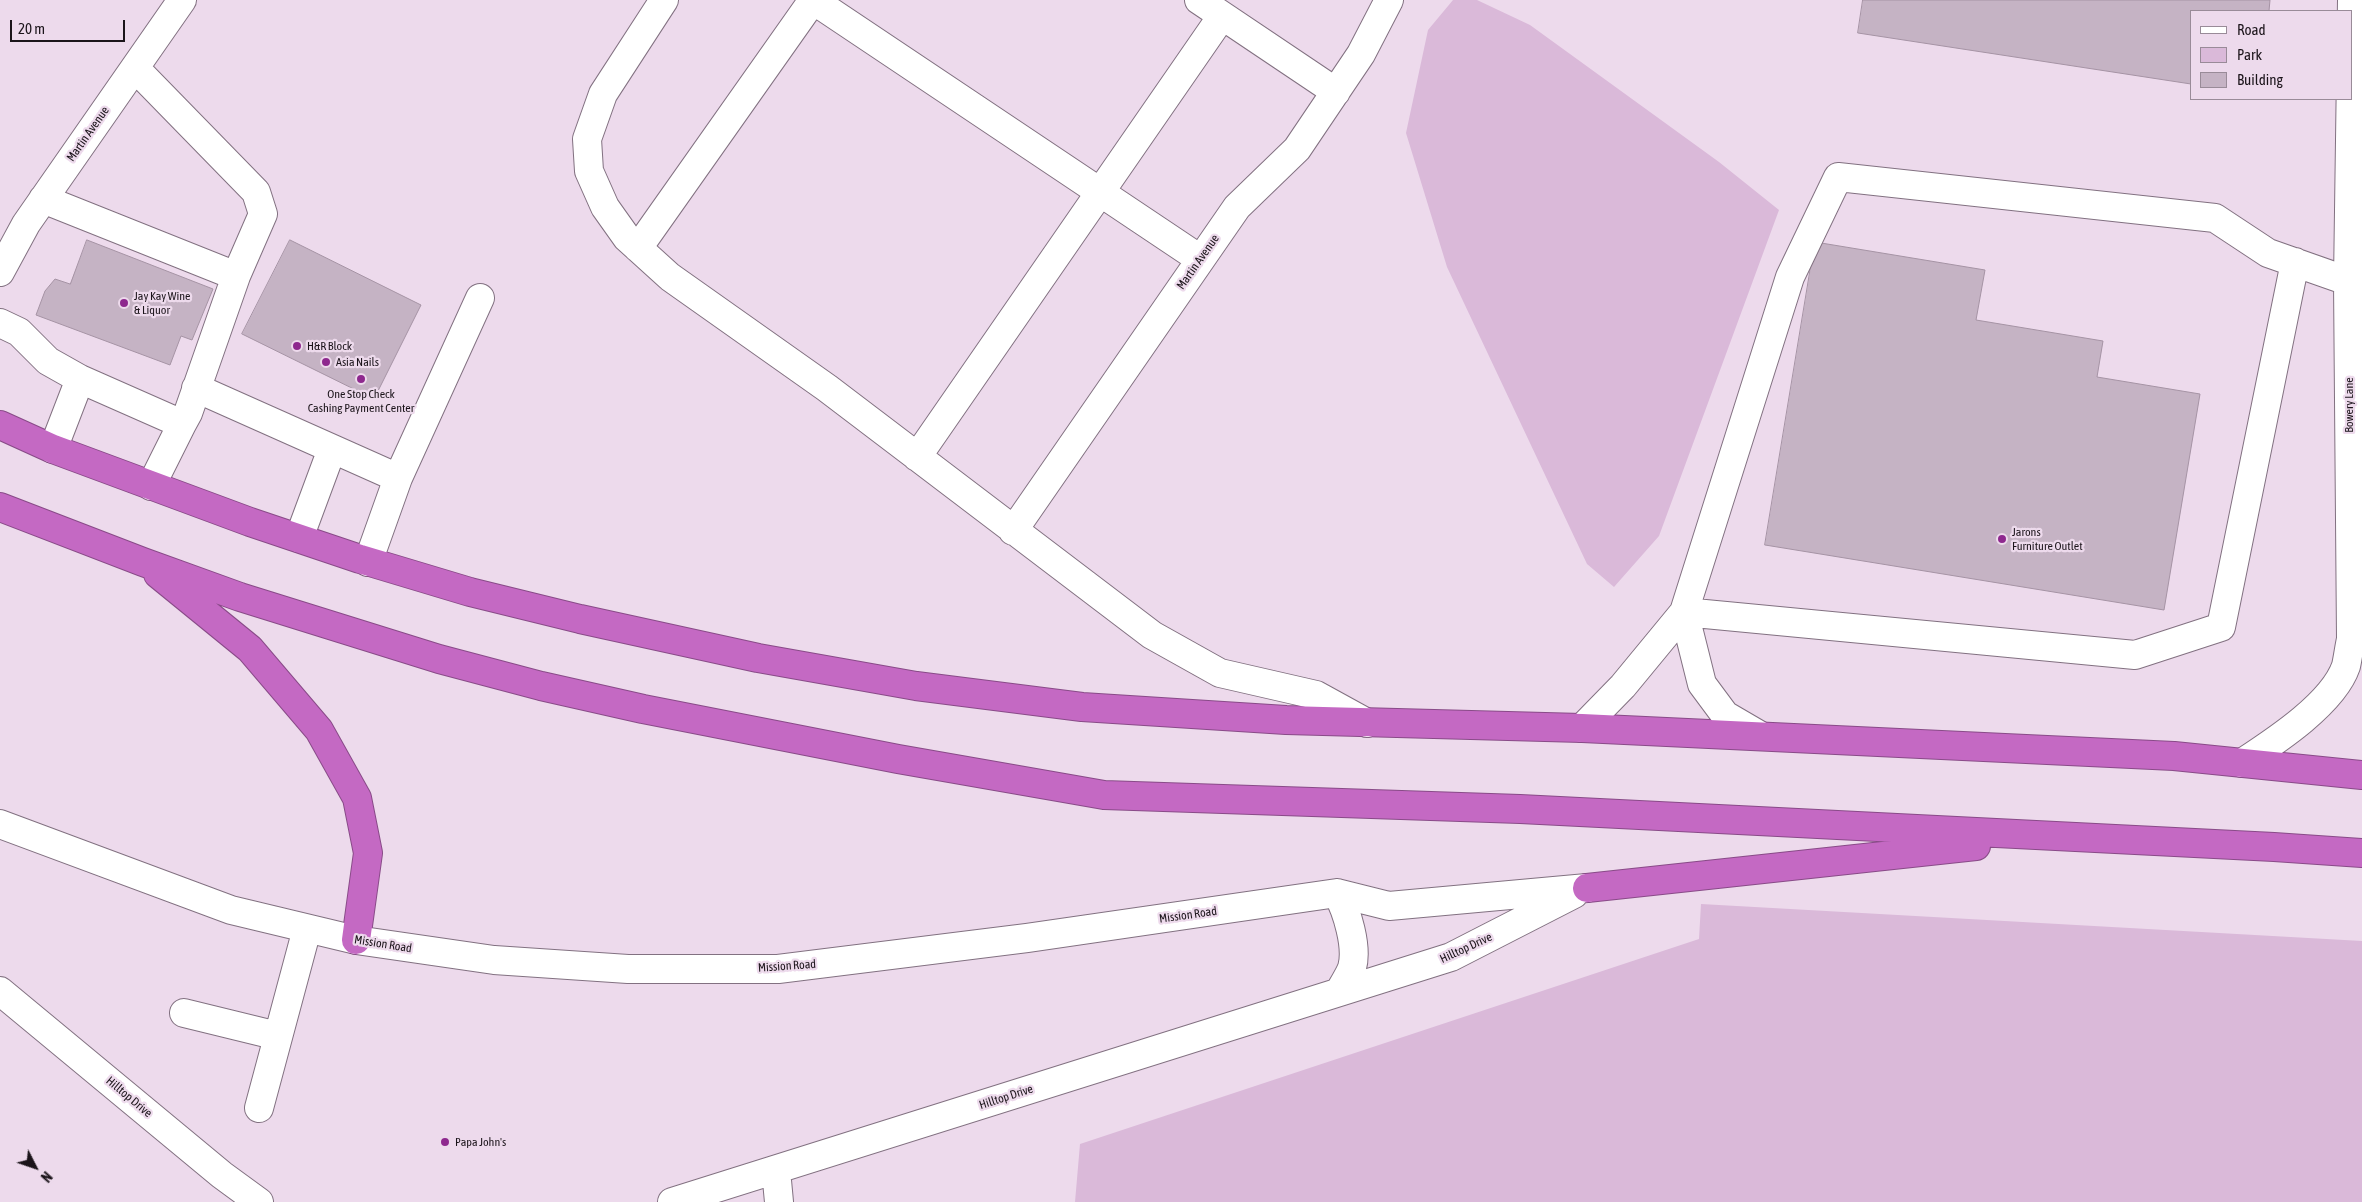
<!DOCTYPE html>
<style>
body{margin:0}
#map{position:relative;width:2362px;height:1202px;overflow:hidden;background:#eddaec;font-family:"Asap Condensed",sans-serif}
canvas{display:block}
.legend{position:absolute;left:2190px;top:10px;width:162px;height:90px;box-sizing:border-box;background:#eddaec;border:1px solid #998b98;margin:0;padding:6px 9px;list-style:none;font-size:15px;color:#1b141a}
.legend li{display:flex;align-items:center;gap:10px;height:25px}
.legend b{width:25px;border:1px solid #998b98}
.north{position:absolute;left:10px;top:1142px;width:50px;height:50px;-webkit-text-stroke:4px #eddaec;paint-order:stroke;rotate:131deg;font-size:14px;font-weight:700;line-height:20px;text-align:center;color:#1b141a}
.north::after{content:'';display:block;margin:auto;width:18px;height:22px;background:#1b141a;clip-path:polygon(50% 0,100% 100%,50% 72%,0 100%)}
.scale{position:absolute;left:10px;top:20px;width:115px;height:22px;box-sizing:border-box;border:2px solid #1b141a;border-top:0;padding-left:6px;font-size:15px;line-height:18px;white-space:nowrap;color:#1b141a;-webkit-text-stroke:4px #eddaec;paint-order:stroke}
</style>
<div id="map">
<canvas width="2362" height="1202"></canvas>
<ul class="legend">
<li><b style="height:6px;background:#fff"></b>Road</li>
<li><b style="height:14px;background:#dab9d9"></b>Park</li>
<li><b style="height:14px;background:#c5b3c4"></b>Building</li>
</ul>
<div class="north">N</div>
<div class="scale">20 m</div>
</div>
<script>
const ctx = document.querySelector('canvas').getContext('2d');
ctx.lineJoin = 'round';
function fill(path, color) {
  ctx.fillStyle = color;
  ctx.fill(path, 'evenodd');
}
function stroke(path, color, width, dash) {
  ctx.strokeStyle = color;
  ctx.lineWidth = width;
  ctx.lineCap = dash ? 'butt' : 'round';
  ctx.setLineDash(dash || []);
  ctx.stroke(path);
}
function write(font, color, halo, rows, align = 'center') {
  ctx.font = font + ' "Asap Condensed",sans-serif';
  ctx.lineWidth = 4.5;
  ctx.setLineDash([]);
  ctx.textBaseline = 'middle';
  ctx.strokeStyle = halo;
  ctx.fillStyle = color;
  for (const [text, x, y, turn = 0] of rows) {
    ctx.save();
    ctx.translate(x, y);
    ctx.rotate((+turn || 0) * Math.PI / 180);
    ctx.textAlign = isNaN(turn) ? turn : align;
    if (halo) ctx.strokeText(text, 0, 0);
    ctx.fillText(text, 0, 0);
    ctx.restore();
  }
}
const green = new Path2D(`
 M1453 0H1477L1530 25 1719 162 1779 210 1659 536 1614 587 1587 564 1447 267 1406 133 1428 30Z
 M1701 904 2362 941V1202H1075L1080 1144 1699 939Z`);
const building = new Path2D(`
 M1863 0H2270L2269 11H2191V84L1858 33Z
 M87 240 213 289 192 340 181 336 170 365 36 315 45 291 55 279 70 284Z
 M290 240 421 305 374 399 242 334Z
 M1815 242 1985 270 1976 320 2103 341 2097 377 2200 394 2164 610 1765 545Z`);
const minor = new Path2D(`
 M664 0 603 94 587 139 589 171 605 207 627 238 670 277 827 388 1152 635 1220 673 1316 695 1367 723
 M813 0 1200 259
 M1199 0 1336 92
 M135 68 256 192 263 214 236 276
 M43 199 236 276 188 413 182 424
 M638 248 813 0
 M0 272 26 224 182 0
 M0 323 19 332 48 361 80 379 182 424 151 486
 M196 388 398 478 368 562
 M53 449 80 379
 M917 457 1222 16
 M398 478 480 298
 M1013 531 1237 207 1297 149 1361 54 1389 0
 M299 538 332 449
 M1684 612 2135 655 2221 627 2295 262
 M1684 612 1702 684 1725 715 1761 736
 M1582 728 1623 686 1684 612 1790 277 1838 177 2215 218 2268 253 2362 286
 M2242 763C2274 742 2333 704 2346 666 2348 657 2349 648 2351 639L2348 281 2352 0
 M0 824 231 910 356 940 494 960 628 969H778L1027 938 1337 893 1389 906 1587 888
 M1337 893C1347 911 1358 947 1352 968 1349 976 1343 985 1339 992
 M0 991 222 1175 259 1202
 M184 1013 278 1036
 M259 1108 307 929
 M776 1170 779 1202
 M672 1202 1451 957 1574 894`);
const highway = new Path2D(`
 M0 425 53 449 250 522 360 559 470 592 580 619 758 658 916 686 1082 707 1286 720 1582 728 2174 756 2362 775
 M0 507 143 562 240 597 439 659 541 686 643 709 898 759 1104 795 1520 809 2274 847 2362 853
 M158 574 250 649 319 730 357 798 368 853 356 940
 M1587 888 1976 846`);
const markers = [
 [124,303,5,"#8e288e"],
 [297,346,5,"#8e288e"],
 [326,362,5,"#8e288e"],
 [361,379,5,"#8e288e"],
 [2002,539,5,"#8e288e"],
 [445,1142,5,"#8e288e"]
];
const streetNames = [
 ["Martin Avenue",88,134,-55],
 ["Martin Avenue",1198,262,-55],
 ["Bowery Lane",2349,405,-90],
 ["Mission Road",1188,915,-8],
 ["Mission Road",383,944,9],
 ["Hilltop Drive",1466,948,-25],
 ["Mission Road",787,966,-4],
 ["Hilltop Drive",129,1097,40],
 ["Hilltop Drive",1006,1097,-18]
];
const poiNames = [
 ["Jay Kay Wine",134,296],
 ["& Liquor",134,310],
 ["H&R Block",307,346],
 ["Asia Nails",336,362],
 ["One Stop Check",361,394,"center"],
 ["Cashing Payment Center",361,408,"center"],
 ["Jarons",2012,532],
 ["Furniture Outlet",2012,546],
 ["Papa John's",455,1142]
];
fill(green, '#dab9d9');
fill(building, '#c5b3c4');
stroke(building, '#a593a4', 1);
stroke(minor, '#827181', 30);
stroke(highway, '#894b88', 30);
stroke(minor, '#fff', 28);
stroke(highway, '#c469c3', 28);
for (const [x, y, r, color] of markers) {
  const dot = new Path2D();
  dot.arc(x, y, r, 0, 2 * Math.PI);
  ctx.fillStyle = color;
  ctx.fill(dot);
  stroke(dot, '#eddaec', 2);
}
write('12px', '#1b141a', '#eddaec', streetNames);
write('12px', '#1b141a', '#eddaec', poiNames, 'left');
</script>
